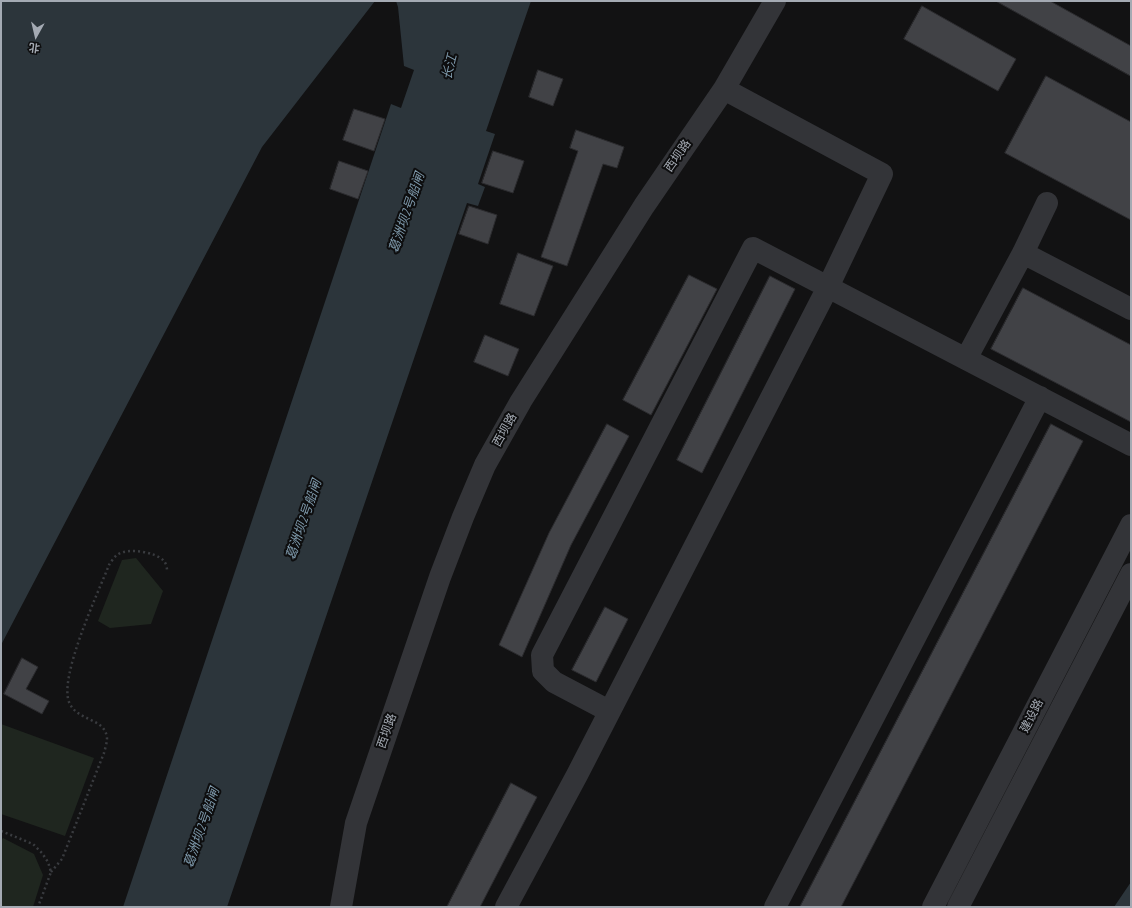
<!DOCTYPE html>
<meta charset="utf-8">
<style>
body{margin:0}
#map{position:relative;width:1132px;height:908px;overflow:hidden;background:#121213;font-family:"PT Sans Narrow","Noto Sans SC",sans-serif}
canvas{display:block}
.frame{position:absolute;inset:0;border:2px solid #a4aab3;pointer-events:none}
.north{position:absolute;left:16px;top:16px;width:40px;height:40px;-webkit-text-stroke:3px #0d0d0e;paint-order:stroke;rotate:188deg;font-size:11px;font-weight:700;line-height:16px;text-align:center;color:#a4aab3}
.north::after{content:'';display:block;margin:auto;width:14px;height:18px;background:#a4aab3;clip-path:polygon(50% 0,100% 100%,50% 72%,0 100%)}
</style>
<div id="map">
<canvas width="1132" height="908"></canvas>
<div class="frame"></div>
<div class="north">北</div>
</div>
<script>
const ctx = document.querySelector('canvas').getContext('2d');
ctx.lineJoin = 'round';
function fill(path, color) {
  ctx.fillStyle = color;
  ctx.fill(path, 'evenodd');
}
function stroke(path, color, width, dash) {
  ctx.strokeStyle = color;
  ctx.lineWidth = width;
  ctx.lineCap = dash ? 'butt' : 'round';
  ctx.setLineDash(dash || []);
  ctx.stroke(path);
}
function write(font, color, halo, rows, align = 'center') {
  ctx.font = font + ' "PT Sans Narrow","Noto Sans SC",sans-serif';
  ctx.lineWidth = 4;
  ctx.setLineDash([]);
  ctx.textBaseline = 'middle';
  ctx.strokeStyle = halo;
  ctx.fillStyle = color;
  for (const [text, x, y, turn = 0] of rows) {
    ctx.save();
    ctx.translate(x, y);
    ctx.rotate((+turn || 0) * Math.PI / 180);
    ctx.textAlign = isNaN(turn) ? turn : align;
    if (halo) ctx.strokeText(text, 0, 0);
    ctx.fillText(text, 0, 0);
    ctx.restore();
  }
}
const green = new Path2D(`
 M136 558 163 591 151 624 110 628 98 621 122 560Z
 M1 724 94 758 65 836 1 814Z
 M3 838 34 854 43 875 33 907H1V841Z`);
const water = new Path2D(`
 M1 1H375L262 147 1 645Z
 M396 1H531L486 131 495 134 478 184 485 187 478 206 467 203 227 907H123L391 104 401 108 414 70 404 66 398 7Z
 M1131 882V907H1114Z`);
const building = new Path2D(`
 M996 1H1050L1131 46V76Z
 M922 6 1016 59 998 91 904 39Z
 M538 70 563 79 553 106 529 97Z
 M1046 76 1131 122V220L1005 153Z
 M354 109 385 119 374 151 343 140Z
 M576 130 624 147 617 168 603 164 567 266 541 257 578 151 570 148Z
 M493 151 524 161 513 193 482 183Z
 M339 161 368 171 358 199 330 189Z
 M469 206 497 215 488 244 459 234Z
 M518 253 553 266 534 316 500 304Z
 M689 275 717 289 651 415 623 400Z
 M770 276 795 289 702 473 677 460Z
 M1023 288 1131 345V422L991 349Z
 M485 335 519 349 508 376 474 362Z
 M607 424 629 436 571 545 522 657 499 645 549 533Z
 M1051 424 1083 441 841 907H800Z
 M605 607 628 619 596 682 572 670Z
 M22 658 38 667 26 689 49 701 42 714 4 694Z
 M511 783 537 797 480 907H447Z`);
const path = new Path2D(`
 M1 831 33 844 42 853 48 862 51 872 38 907
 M51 872 62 859 104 753C105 749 107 743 107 738 105 717 77 722 69 702 59 676 98 593 109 565 111 562 114 557 117 555 127 547 156 552 164 561 166 563 167 568 167 570`);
const minor = new Path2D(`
 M1023 253 1131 309
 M966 359 1023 253 1047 203
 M609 711 554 682 543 671 542 655 753 248 1131 445
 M341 907 356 823 440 577 463 517 485 465 521 401 644 206 724 89 775 1
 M506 907 577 775 828 287 882 174 724 89
 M775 907 1040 397
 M933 907 1131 525
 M958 907 1131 574`);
const streetNames = [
 ["西坝路",678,156,-55],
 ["西坝路",505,430,-61],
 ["建设路",1032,716,-63],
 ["西坝路",387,731,-71]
];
const waterNames = [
 ["长江",450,67,-76],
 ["葛洲坝2号船闸",407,213,-71],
 ["葛洲坝2号船闸",304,520,-71],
 ["葛洲坝2号船闸",202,828,-71]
];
fill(green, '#1f261f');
fill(water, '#2c353b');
fill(building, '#414246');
stroke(building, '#2c2c2f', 1);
stroke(path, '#393b3f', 2.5, [2, 3]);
stroke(minor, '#333438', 22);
write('12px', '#a4aab3', '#0d0d0e', streetNames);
write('italic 13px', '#7e99ab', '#0d0d0e', waterNames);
</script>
